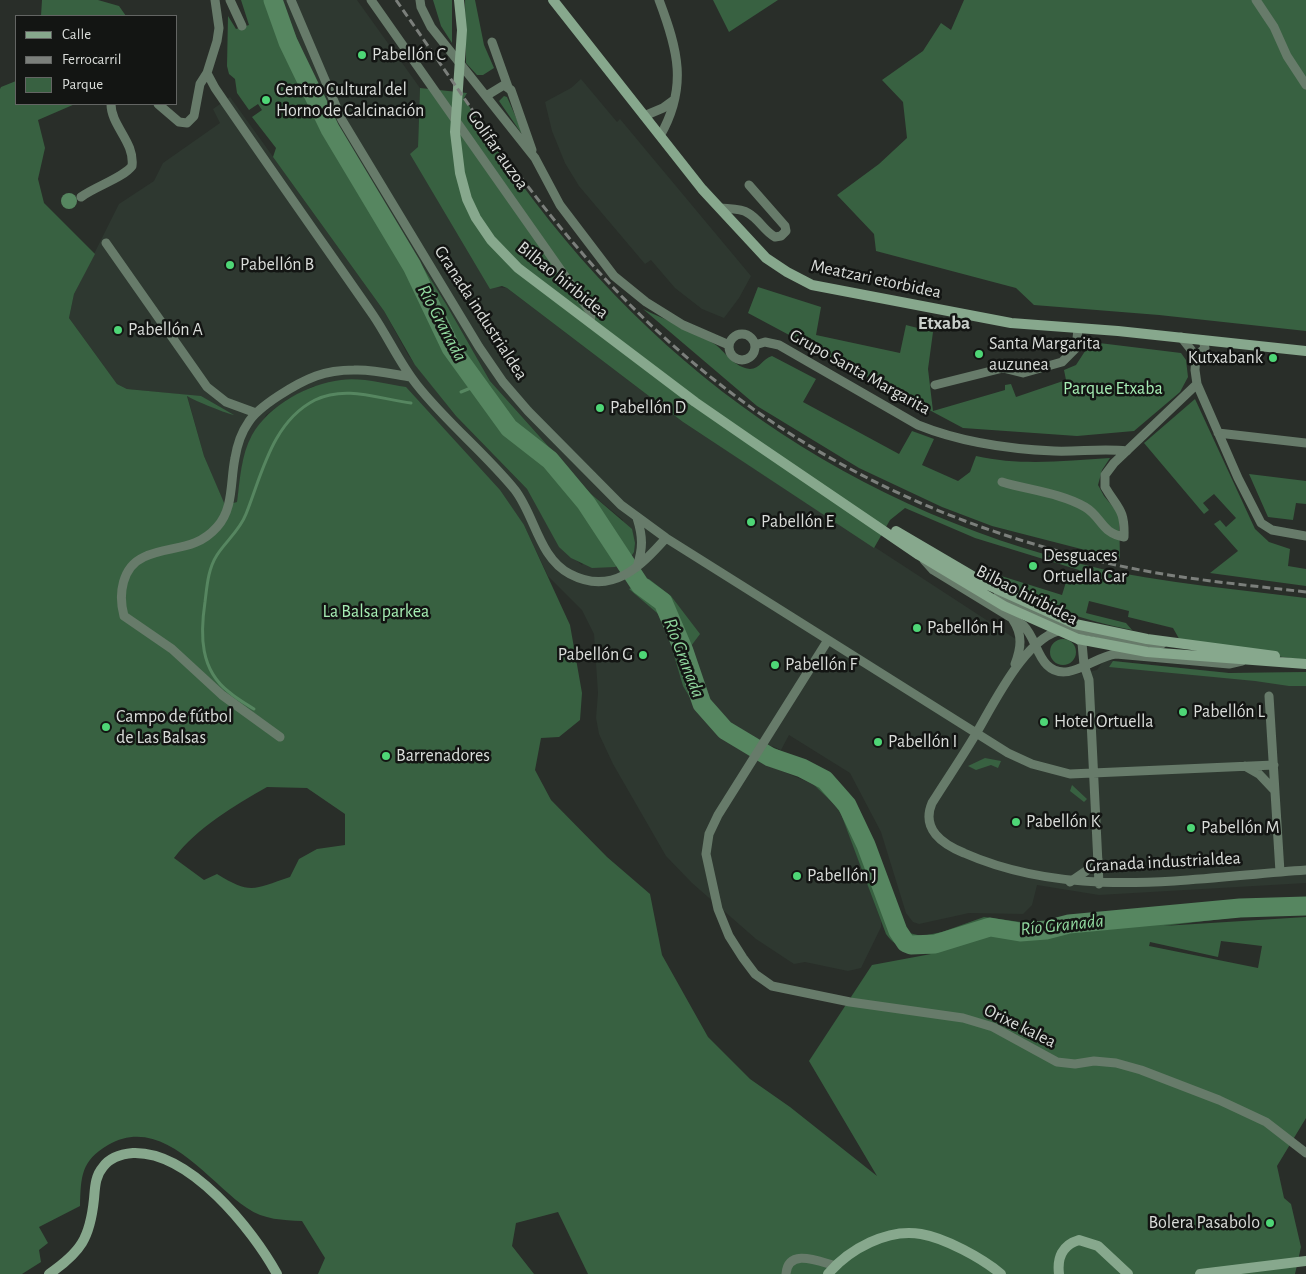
<!DOCTYPE html>
<meta charset="utf-8">
<style>
body{margin:0}
#map{position:relative;width:1306px;height:1274px;overflow:hidden;background:#292e29;font-family:"Alegreya Sans",sans-serif}
canvas{display:block}
.legend{position:absolute;left:15px;top:15px;width:162px;height:90px;box-sizing:border-box;background:#131513;border:1px solid #636563;margin:0;padding:6px 9px;list-style:none;font-size:15px;color:#daddda}
.legend li{display:flex;align-items:center;gap:10px;height:25px}
.legend b{width:25px;border:1px solid #636563}
</style>
<div id="map">
<canvas width="1306" height="1274"></canvas>
<ul class="legend">
<li><b style="height:6px;background:#87a88d"></b>Calle</li>
<li><b style="height:6px;background:#7b7f7b"></b>Ferrocarril</li>
<li><b style="height:14px;background:#386141"></b>Parque</li>
</ul>
</div>
<script>
const ctx = document.querySelector('canvas').getContext('2d');
ctx.lineJoin = 'round';
function fill(path, color) {
  ctx.fillStyle = color;
  ctx.fill(path, 'evenodd');
}
function stroke(path, color, width, dash) {
  ctx.strokeStyle = color;
  ctx.lineWidth = width;
  ctx.lineCap = dash ? 'butt' : 'round';
  ctx.setLineDash(dash || []);
  ctx.stroke(path);
}
function write(font, color, halo, rows, align = 'center') {
  ctx.font = font + ' "Alegreya Sans",sans-serif';
  ctx.lineWidth = 5;
  ctx.setLineDash([]);
  ctx.textBaseline = 'middle';
  ctx.strokeStyle = halo;
  ctx.fillStyle = color;
  for (const [text, x, y, turn = 0] of rows) {
    ctx.save();
    ctx.translate(x, y);
    ctx.rotate((+turn || 0) * Math.PI / 180);
    ctx.textAlign = isNaN(turn) ? turn : align;
    if (halo) ctx.strokeText(text, 0, 0);
    ctx.fillText(text, 0, 0);
    ctx.restore();
  }
}
const built = new Path2D(`
 M280 0H357L420 88 418 147 496 287 507 288 683 422 1014 638 1036 653 1054 674 1064 677 1097 670 1104 660 1229 673 1306 672V883L1099 895 1037 885 1032 905 1023 914 969 913 919 924 913 922 906 913 881 832 850 773 789 735 781 750 772 746 762 763 813 784 823 792 834 804 841 814 856 852 881 921V927L861 968 848 971 805 962 794 964 756 939 692 883 666 856 613 764 599 734 596 718 598 693 594 634 582 610 548 576 524 525 314 386 288 399 266 415 243 462 237 502 225 506 204 456 187 395 127 389 117 384 69 318 74 294 119 204 154 181 163 163 220 123 213 109 230 97 384 311 408 355 456 416 527 489 560 547 582 565 623 520 590 493 490 381 446 304 335 125Z
 M581 79 617 122 620 119 751 276 739 298 724 318 702 309 675 288 651 260 645 264 579 186 565 163 552 131 545 102 571 88Z`);
const green = new Path2D(`
 M42 0H98L119 6 126 16H41Z
 M241 0H280L335 125 446 304 490 381 590 493 632 529 635 543 634 552 630 558 615 567 592 568 571 558 559 547 527 489 456 416 415 365 384 311 273 157 276 148 252 117 262 110 258 104 249 110 237 93 235 79 229 74 227 66 228 16 236 29 249 25Z
 M433 0H452V43L441 26Z
 M465 0H475L484 45 494 68 483 75H477L466 63Z
 M713 0H778L729 32Z
 M964 0H1306V331L1159 315 1034 305 1016 288 876 251 874 234 837 195 879 164 907 138 903 102 882 80 923 51 941 23 951 30Z
 M16 81V104H75L38 120 45 148 38 179 44 203 95 254 74 294 69 318 117 384 127 389 201 396 234 415C230 415 193 400 187 396L204 456 225 505 237 502C240 480 241 455 252 435 269 405 308 384 341 380 361 377 386 384 406 387L500 490 524 525 570 625 582 693 580 720 559 737 541 738 535 770 551 800 607 857 650 894 662 955 708 1037 750 1079 790 1107 877 1176 809 1061 872 965 931 954C913 952 897 950 886 934L841 814 834 804 813 784 731 741 698 711 683 686 663 618 629 589 649 579 671 596 700 634 691 646 708 704 735 730 826 772 852 798 866 826 899 922 905 932 922 936 942 932 984 917 1028 923 1153 910 1306 905V909L1163 926 1306 917V1118L1277 1166 1284 1198 1291 1204 1301 1247 1295 1274H588L558 1212 516 1223 512 1246 534 1274H318L325 1258 302 1221C283 1220 264 1220 247 1208 208 1182 163 1113 108 1145 81 1161 81 1176 80 1206L39 1227 48 1243 39 1250 41 1262 22 1274H0V89L1 87ZM267 787 307 788 345 814V845L317 849 299 859 290 877C254 889 251 895 217 874L204 880 174 858C197 828 235 805 267 787ZM1221 941 1262 946 1258 968 1149 946 1150 942 1218 957Z
 M420 88 467 93 464 98C605 330 808 493 1073 562 1149 582 1228 588 1306 598V660L1182 644 1173 628 1128 617 1129 611 1089 601 1086 613 1126 623 1132 630C1081 620 1041 605 995 580L998 575 1062 595 1066 582 1075 585 1079 570 975 538 905 508 890 520 874 548 683 422 507 288 502 286 490 289 410 154 418 147Z
 M504 96 507 97 526 140 499 101Z
 M758 287 821 307 816 335 900 353 906 325 933 332 928 369 933 411 1005 390V385L1011 384 1016 397 1066 380 1064 370 1076 365 1091 342 1181 353 1186 360 1188 377 1180 392 1134 431 1077 436 963 428 748 313Z
 M643 309C665 320 696 331 716 345 727 354 734 367 750 369 760 369 763 358 772 356L816 379 803 402 899 454 912 431 934 439 922 465 958 481 970 472 976 456C1020 466 1065 461 1110 458L1102 470 1098 485 1104 496 1119 514 1120 559 992 526 942 507 859 468 757 406Z
 M1195 399 1255 529 1269 542 1290 549 1288 566 1306 569V586L1210 573 1238 551 1214 524 1220 520 1226 527 1236 518 1214 494 1203 503 1209 510 1204 514 1144 443Z
 M1249 474 1306 481V504L1296 503 1293 520 1268 517Z
 M1050 652a13 13 0 1 1 26 0a13 13 0 1 1-26 0Z
 M1113 661 1229 673 1306 672V686H1289L1255 681 1109 667Z
 M985 758 1001 761 998 768 991 765 976 770 968 766Z
 M1072 785 1087 799 1084 802 1070 791Z`);
const water = new Path2D(`
 M61 201a8 8 0 1 1 16 0a8 8 0 1 1-16 0Z`);
const stream = new Path2D(`
 M461 392 478 385
 M254 709C246 704 237 699 229 692 200 670 200 635 205 602 207 586 208 569 217 555 226 541 240 530 246 514 262 474 272 422 315 400 346 385 379 399 411 403`);
const river = new Path2D(`
 M273 0 288 42 330 129 412 266 451 348 509 428 550 460 586 503 640 585 663 602 684 651 702 704 725 730 770 757 802 768 825 780 847 805 866 845 898 931 906 943 911 945 935 944 990 927 1020 932 1046 930 1069 924 1240 908 1306 906`);
const street = new Path2D(`
 M230 0 242 26
 M291 0 342 120 479 347 503 382 528 411 621 505 666 538 1008 753 1032 764 1070 774 1274 765
 M371 0 591 313 590 323
 M420 0 421 7 431 27 535 158 560 205 614 276 646 302 683 325 729 345
 M659 0C678 50 688 87 660 136
 M1256 0 1274 27 1287 56 1306 85
 M492 42 508 87
 M207 73 215 88C267 164 320 239 373 315 388 337 400 364 417 385 447 423 485 453 515 490 535 516 539 558 570 574 612 596 640 567 666 538
 M486 96 504 85 511 90 532 150
 M158 104 179 122 187 123 194 116 200 84 207 73 217 41 219 28 215 0
 M644 116 663 108 674 100
 M81 197C96 186 123 178 132 166 135 142 111 126 111 104
 M720 208C729 209 741 208 748 213 759 219 764 231 775 237L781 236 786 231 785 226 749 185
 M106 243 207 387 226 402 256 413
 M729 347a13 13 0 1 1 26 0a13 13 0 1 1-26 0Z
 M1181 337 1196 356 1205 348 1203 340
 M755 345 765 342 779 345 918 425C960 442 1008 449 1054 451 1078 452 1103 448 1127 451
 M1196 356 1195 370 1197 384 1238 478 1261 523 1272 530 1306 536
 M935 385 1003 368 1023 373 1062 362 1076 348 1078 329
 M1218 433 1306 443
 M1002 482C1028 490 1061 493 1085 507 1102 517 1101 533 1124 537 1125 509 1118 509 1105 487V475L1114 463 1197 384
 M637 518C643 537 643 548 637 567
 M924 560 933 570 1023 625C1035 637 1036 654 1047 665 1067 685 1094 656 1116 654L1229 664 1242 661
 M998 595 1064 626 1082 643 1084 665 1089 680 1099 884
 M1013 620C1023 635 1021 648 1015 664
 M828 640 718 815 709 834 706 854 718 909 729 936 743 958 755 974 772 986 850 1002 963 1018 993 1027 1057 1062 1075 1064 1094 1061 1116 1063 1141 1070 1219 1100 1266 1122 1306 1153
 M1162 644C1128 646 1094 627 1064 630 1028 633 994 703 977 732 963 756 947 779 932 803 921 829 942 844 964 853 1073 901 1191 878 1306 870
 M1269 696 1280 872
 M280 737 222 695 172 649 124 616C118 594 122 567 144 557 169 545 195 552 217 527 234 508 230 482 235 458 237 446 241 433 248 423 258 406 297 383 316 376 327 372 342 370 354 370 372 369 392 374 410 377
 M1245 766 1259 774 1275 791
 M1070 882 1086 871 1098 859
 M786 1274C788 1247 820 1262 836 1266`);
const secondary = new Path2D(`
 M459 0 462 30 455 132 460 173 467 199 476 218 491 240 518 268 695 402 750 440 919 555 1004 606 1078 639 1147 652 1306 664
 M553 0 702 189 766 258 787 272 812 285 1011 323 1118 331 1306 351
 M896 531 988 585 1075 624 1147 639 1275 656
 M49 1274C81 1252 90 1238 94 1199 95 1188 95 1176 103 1167 110 1157 121 1154 133 1153 190 1151 252 1229 277 1274
 M828 1274C849 1249 888 1228 921 1234 945 1238 982 1258 1001 1274
 M1059 1274C1057 1258 1062 1245 1079 1240L1098 1246 1128 1274
 M1200 1274 1306 1261`);
const rail = new Path2D(`
 M396 0C456 85 513 174 582 253 720 413 897 516 1103 562 1169 578 1238 584 1306 592`);
const markers = [
 [362,55,5,"#4ed676"],
 [266,100,5,"#4ed676"],
 [230,265,5,"#4ed676"],
 [118,330,5,"#4ed676"],
 [979,354,5,"#4ed676"],
 [1273,358,5,"#4ed676"],
 [600,408,5,"#4ed676"],
 [751,522,5,"#4ed676"],
 [1033,566,5,"#4ed676"],
 [917,628,5,"#4ed676"],
 [643,655,5,"#4ed676"],
 [775,665,5,"#4ed676"],
 [1183,712,5,"#4ed676"],
 [1044,722,5,"#4ed676"],
 [106,727,5,"#4ed676"],
 [878,742,5,"#4ed676"],
 [386,756,5,"#4ed676"],
 [1016,822,5,"#4ed676"],
 [1191,828,5,"#4ed676"],
 [797,876,5,"#4ed676"],
 [1270,1223,5,"#4ed676"]
];
const poiNames = [
 ["Pabellón C",372,55],
 ["Centro Cultural del",276,90],
 ["Horno de Calcinación",276,111],
 ["Pabellón B",240,265],
 ["Pabellón A",128,330],
 ["Santa Margarita",989,344],
 ["auzunea",989,365],
 ["Kutxabank",1263,358,"right"],
 ["Pabellón D",610,408],
 ["Pabellón E",761,522],
 ["Desguaces",1043,556],
 ["Ortuella Car",1043,577],
 ["Pabellón H",927,628],
 ["Pabellón G",633,655,"right"],
 ["Pabellón F",785,665],
 ["Pabellón L",1193,712],
 ["Campo de fútbol",116,717],
 ["de Las Balsas",116,738],
 ["Hotel Ortuella",1054,722],
 ["Pabellón I",888,742],
 ["Barrenadores",396,756],
 ["Pabellón K",1026,822],
 ["Pabellón M",1201,828],
 ["Pabellón J",807,876],
 ["Bolera Pasabolo",1260,1223,"right"]
];
const streetNames = [
 ["Golifar auzoa",498,150,55],
 ["Meatzari etorbidea",876,279,12],
 ["Bilbao hiribidea",563,280,39],
 ["Granada industrialdea",481,313,57],
 ["Grupo Santa Margarita",860,372,29],
 ["Bilbao hiribidea",1027,595,27],
 ["Granada industrialdea",1163,862,-3],
 ["Orixe kalea",1020,1026,26]
];
const parkNames = [
 ["Parque Etxaba",1113,389],
 ["La Balsa parkea",376,612]
];
const waterNames = [
 ["Río Granada",442,323,62],
 ["Río Granada",684,658,69],
 ["Río Granada",1062,925,-6]
];
const neighbourhoodNames = [
 ["Etxaba",944,323]
];
fill(built, '#2e3830');
fill(green, '#386141');
fill(water, '#568660');
stroke(stream, '#568660', 3);
stroke(river, '#568660', 19);
stroke(street, '#677b6a', 9);
stroke(secondary, '#87a88d', 10);
stroke(rail, '#7b7f7b', 3, [8, 4]);
for (const [x, y, r, color] of markers) {
  const dot = new Path2D();
  dot.arc(x, y, r, 0, 2 * Math.PI);
  ctx.fillStyle = color;
  ctx.fill(dot);
  stroke(dot, '#131513', 2);
}
write('18px', '#daddda', '#131513', poiNames, 'left');
write('18px', '#daddda', '#131513', streetNames);
write('18px', '#a6eeb4', '#131513', parkNames);
write('italic 19px', '#91d99f', '#131513', waterNames);
write('bold 19px', '#cad0cb', '#131513', neighbourhoodNames);
</script>
